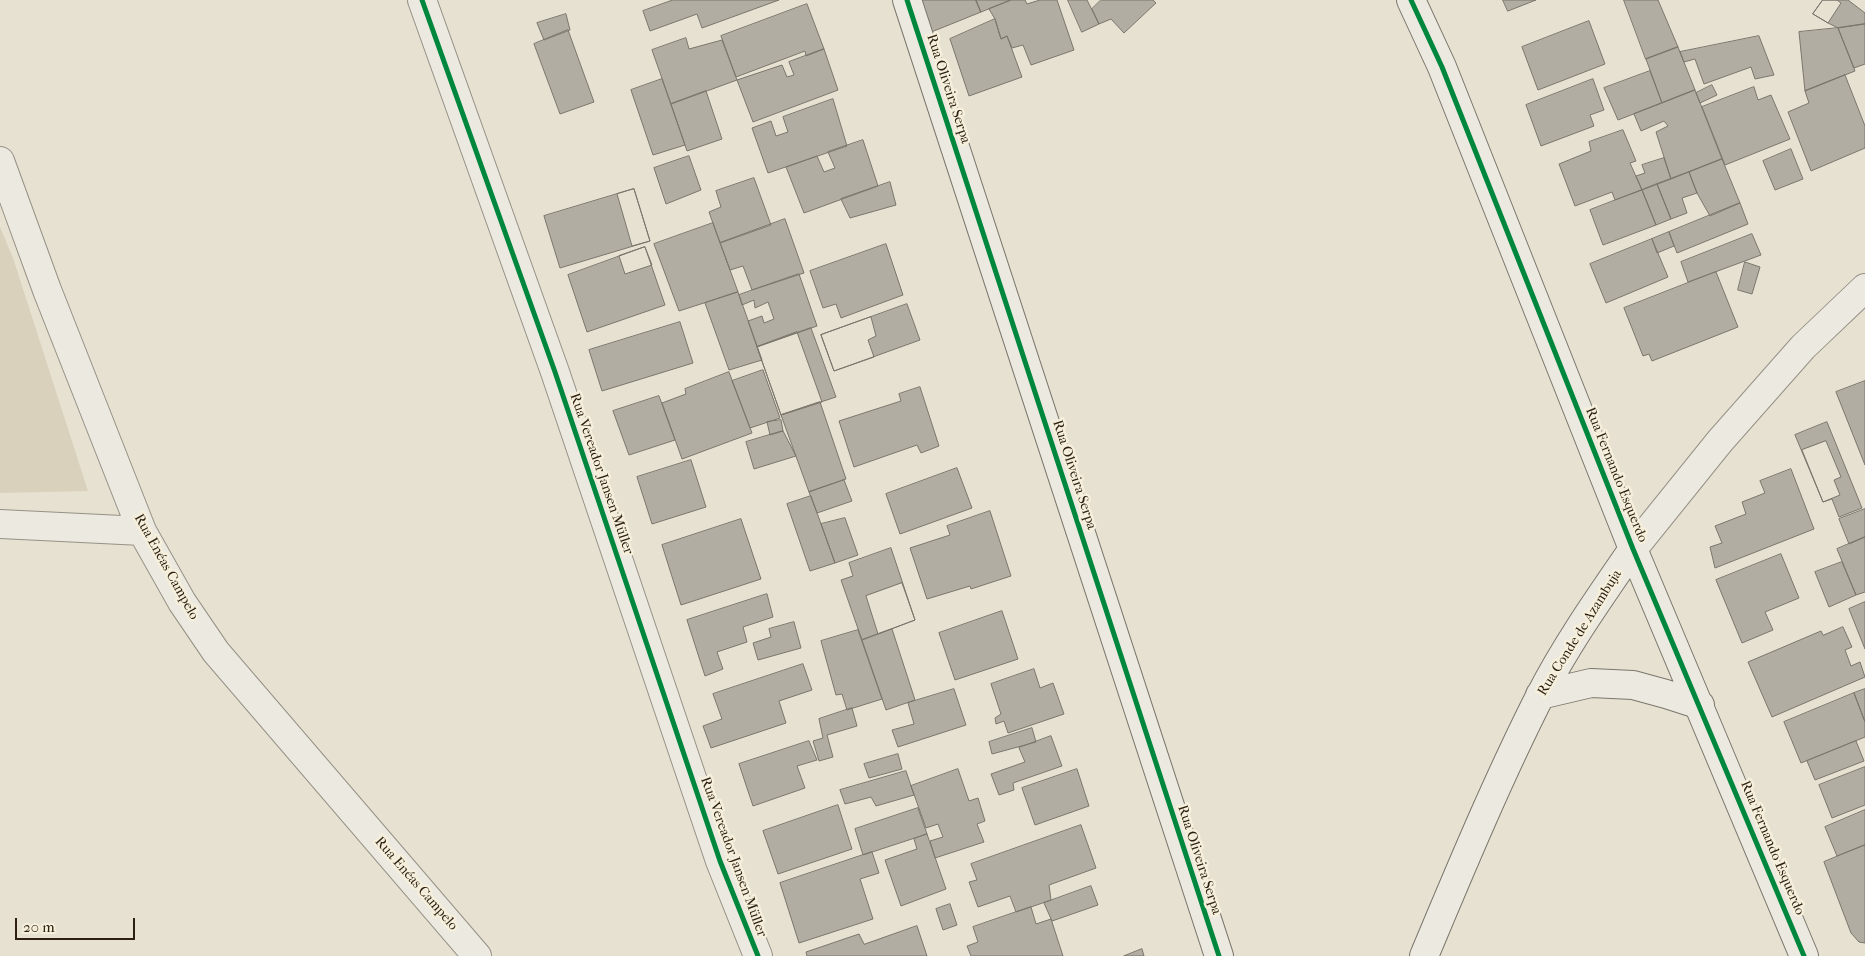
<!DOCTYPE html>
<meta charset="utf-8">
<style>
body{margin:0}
#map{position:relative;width:1865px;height:956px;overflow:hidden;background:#e6e1d1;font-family:"IM FELL French Canon",serif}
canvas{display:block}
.scale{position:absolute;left:15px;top:918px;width:120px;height:22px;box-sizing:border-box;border:2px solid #2d2011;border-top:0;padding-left:6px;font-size:15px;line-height:18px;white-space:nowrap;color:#2d2011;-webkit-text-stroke:4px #f5efdb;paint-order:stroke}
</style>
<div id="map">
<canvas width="1865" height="956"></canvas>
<div class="scale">20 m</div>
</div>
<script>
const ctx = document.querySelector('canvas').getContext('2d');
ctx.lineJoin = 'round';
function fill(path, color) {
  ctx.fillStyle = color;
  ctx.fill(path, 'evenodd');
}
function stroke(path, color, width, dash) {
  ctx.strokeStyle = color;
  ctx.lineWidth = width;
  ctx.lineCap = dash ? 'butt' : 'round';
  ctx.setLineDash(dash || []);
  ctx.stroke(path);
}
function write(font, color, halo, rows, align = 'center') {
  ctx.font = font + ' "IM FELL French Canon",serif';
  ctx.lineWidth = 5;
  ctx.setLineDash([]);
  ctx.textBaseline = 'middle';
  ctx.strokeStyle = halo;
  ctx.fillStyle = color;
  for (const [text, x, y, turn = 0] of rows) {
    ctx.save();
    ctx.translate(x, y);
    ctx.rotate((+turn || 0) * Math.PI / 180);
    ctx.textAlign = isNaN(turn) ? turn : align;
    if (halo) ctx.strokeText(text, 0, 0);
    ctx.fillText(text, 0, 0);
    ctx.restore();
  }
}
const green = new Path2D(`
 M0 227 13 258 88 491 0 493Z`);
const building = new Path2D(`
 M673 0H779L702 28 697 14 650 31 643 11Z
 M915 0H976L981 12 929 33Z
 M976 0H1011L981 12Z
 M1011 0H1025L1027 4 1040 0H1057L1074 50 1031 65 1023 45 1012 48 1007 36 1001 39 995 19 989 9Z
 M1068 0H1087L1099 24 1082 32Z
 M1101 0H1153L1156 3 1124 33 1111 19 1099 24 1092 9Z
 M1503 0H1536L1508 11Z
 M1624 0H1658L1678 47 1646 59Z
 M1823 0H1837L1841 3 1828 23 1813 14Z
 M1823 0H1848L1865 13V24L1838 28 1828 23 1813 14Z
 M807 4 824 49 806 56 805 51 736 77 721 36Z
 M566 14 570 30 544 40 537 23Z
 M995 19 1001 39 1007 36 1022 77 969 96 950 39Z
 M1589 21 1605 64 1538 90 1522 47Z
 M1865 24V64L1854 68 1838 28Z
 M1838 28 1855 71 1805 91 1799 32Z
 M568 30 594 102 560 114 534 44Z
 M1759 36 1774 75 1755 79 1751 67 1704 84 1695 59 1684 62 1680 52Z
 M686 38 689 49 722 40 737 80 671 104 652 50Z
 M1678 47 1695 90 1662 103 1646 59Z
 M824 49 838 90 753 122 737 80 782 65 787 77 794 75 789 62Z
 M1650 71 1662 103 1618 120 1604 88Z
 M1845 75 1865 126V148L1811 171 1788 112 1809 103 1805 91Z
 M662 79 685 145 653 155 631 90Z
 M1593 79 1604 110 1590 115 1594 126 1541 146 1526 105Z
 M1712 85 1717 95 1700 103 1696 93Z
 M1754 87 1758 100 1771 95 1790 139 1725 165 1702 107Z
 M1695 90 1722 159 1671 179 1656 132 1668 126 1664 121 1641 131 1634 114Z
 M706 91 722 139 687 151 671 104Z
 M833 99 847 146 768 173 752 128 771 121 776 136 788 132 783 117Z
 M1623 130 1636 161 1630 163 1642 190 1615 200 1612 192 1575 206 1559 164 1591 151 1589 142Z
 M863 140 878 186 804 213 786 167 817 156 824 172 835 168 828 152Z
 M1791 149 1803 179 1775 190 1763 161Z
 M689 156 701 190 666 204 654 168Z
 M1664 158 1671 179 1642 190 1636 176 1645 173 1642 165Z
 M1722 159 1740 203 1710 216 1697 193 1689 172Z
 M1689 172 1697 193 1682 198 1687 213 1671 219 1657 184Z
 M754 178 771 225 720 243 709 212 721 207 716 191Z
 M890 182 896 205 850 218 841 199Z
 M1657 184 1671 219 1656 225 1642 190Z
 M634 189 650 241 632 246 617 194Z
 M634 189 650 241 560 268 544 216Z
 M1642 190 1656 225 1603 245 1590 210Z
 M1740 203 1748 224 1677 253 1669 232Z
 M785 219 804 273 752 290 743 266 730 270 720 243Z
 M713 223 738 292 679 311 654 244Z
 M1669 232 1674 246 1657 253 1652 239Z
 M1752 234 1761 255 1688 282 1681 262Z
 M1652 239 1668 277 1606 303 1590 264Z
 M886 244 903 295 841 318 836 304 823 308 810 271Z
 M645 247 652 265 625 274 619 256Z
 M645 247 665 305 587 332 568 275Z
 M1745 262 1760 267 1752 294 1738 290Z
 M1716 272 1738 327 1652 361 1649 354 1643 356 1624 308Z
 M799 274 817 326 757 347 748 321 762 316 764 323 774 319 768 302 755 308 754 300 742 305 739 295Z
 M738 292 762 360 729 370 705 303Z
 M907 304 920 340 834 371 821 335Z
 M871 317 876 336 868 340 874 357 834 371 821 335Z
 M680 322 693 363 602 391 589 350Z
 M811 328 836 397 781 415 757 347Z
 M797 332 822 402 781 415 757 347Z
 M763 370 780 418 750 428 732 381Z
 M729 372 752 433 682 459 662 403 686 394 685 389Z
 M1865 381V465L1836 392Z
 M920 387 939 446 921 453 917 445 854 467 839 421 901 401 899 394Z
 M659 396 675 440 629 455 613 411Z
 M820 402 846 479 809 492 781 415Z
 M781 420 783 431 770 435 767 422Z
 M1827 422 1862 508 1839 517 1832 499 1823 502 1795 435Z
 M783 431 796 456 754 469 746 442Z
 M1826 441 1841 477 1834 480 1840 495 1823 502 1802 450Z
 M691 460 706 507 652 524 637 477Z
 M957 468 972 508 900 534 886 494Z
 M1791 469 1814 529 1715 568 1710 547 1722 543 1715 526 1746 514 1742 502 1765 493 1760 481Z
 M844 480 852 501 817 513 809 492Z
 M811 496 835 563 810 571 787 504Z
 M1865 509V537L1849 544 1839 519Z
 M990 511 1011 576 971 589 970 586 927 599 910 548 950 535 947 526Z
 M845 518 858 555 835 563 821 524Z
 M741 519 761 579 681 605 662 545Z
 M1865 537V592L1856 595 1837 549Z
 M891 548 915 620 862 640 841 580 853 576 849 563Z
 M1781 554 1799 598 1765 612 1773 630 1742 643 1716 580Z
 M1842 562 1856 595 1829 607 1815 572Z
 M902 583 915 620 878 634 866 596Z
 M767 594 773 617 743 627 747 642 717 652 723 669 705 676 687 620Z
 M1865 602V649L1849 609Z
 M1002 611 1018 659 955 680 939 633Z
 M794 622 801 648 758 660 753 643 771 637 769 629Z
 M1843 627 1852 647 1845 650 1851 666 1860 662 1865 677 1772 717 1748 662 1821 631 1823 635Z
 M892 629 915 700 886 710 862 640Z
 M858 630 882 699 847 710 842 694 836 695 821 641Z
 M803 664 812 690 779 701 786 723 711 748 703 726 722 719 713 694Z
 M1034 669 1040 688 1053 683 1064 714 1008 733 1004 721 996 724 995 718 1001 714 991 684Z
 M954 689 966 725 898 747 892 730 914 724 908 703Z
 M1865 689V722L1854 693Z
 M1854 693 1865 722V737L1801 763 1784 722Z
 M852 708 857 726 827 735 833 757 819 761 813 741 823 738 819 719Z
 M1032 728 1036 742 992 754 989 742Z
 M1051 736 1062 766 1013 783 1014 790 999 795 991 774 1025 762 1019 748Z
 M809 741 817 760 797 766 805 788 753 806 739 764Z
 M1856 741 1864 761 1815 780 1807 761Z
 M898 754 902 769 869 778 864 764Z
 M1865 767V805L1832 818 1819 785Z
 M958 769 969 801 978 798 985 821 977 824 984 842 935 858 930 841 943 837 938 824 926 828 911 786Z
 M1077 769 1089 806 1035 825 1022 788Z
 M906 771 914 795 876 806 871 797 845 804 840 790Z
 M838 805 852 849 778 874 763 831Z
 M918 808 927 834 863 855 855 829Z
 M1865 810V845L1837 856 1825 827Z
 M1081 825 1096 868 1049 885 1051 900 1031 907 1016 912 1010 896 978 907 969 882 977 880 971 864Z
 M927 834 946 889 901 906 885 860 917 849 914 839Z
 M1865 845V943L1859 942 1851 933 1824 862Z
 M872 852 879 873 860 879 873 919 799 943 780 883Z
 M1091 886 1098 905 1052 921 1044 903Z
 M950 904 957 925 943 930 936 909Z
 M1031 907 1036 924 1051 919 1063 956H971L967 946 978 942 973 927Z
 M917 926 927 956H807L806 952 859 934 864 944Z
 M1142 949 1144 956H1124Z`);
const street = new Path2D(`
 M422 0 555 372 720 861 758 956
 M0 161 47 290 142 531 182 602 216 652 477 956
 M0 524 142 531
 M1633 549 1720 441 1803 347 1865 288`);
const secondary = new Path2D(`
 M907 0 1219 956
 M1411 0 1442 67 1633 549 1804 956
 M1540 695 1591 683 1633 685 1666 694 1700 705
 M1424 956C1461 868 1497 781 1540 696 1566 645 1600 597 1633 549`);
const cycleway = new Path2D(`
 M422 0 555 372 720 861 758 956
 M907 0 1219 956
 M1411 0 1442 67 1633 549 1804 956`);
const streetNames = [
 ["Rua Oliveira Serpa",948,89,72],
 ["Rua Vereador Jansen Müller",601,474,71],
 ["Rua Oliveira Serpa",1074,475,72],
 ["Rua Fernando Esquerdo",1616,475,68],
 ["Rua Enéas Campelo",166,567,61],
 ["Rua Conde de Azambuja",1580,633,-58],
 ["Rua Fernando Esquerdo",1772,848,67],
 ["Rua Vereador Jansen Müller",733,857,70],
 ["Rua Oliveira Serpa",1199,860,72],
 ["Rua Enéas Campelo",416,884,49]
];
fill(green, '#d9d1bb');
fill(building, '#b2ada2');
stroke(building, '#7b766c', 1);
stroke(street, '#969186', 30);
stroke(secondary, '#7b766c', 30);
stroke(street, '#ece9e0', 28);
stroke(secondary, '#ece9e0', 28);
stroke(cycleway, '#00873e', 5);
write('14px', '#2d2011', '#f5efdb', streetNames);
</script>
